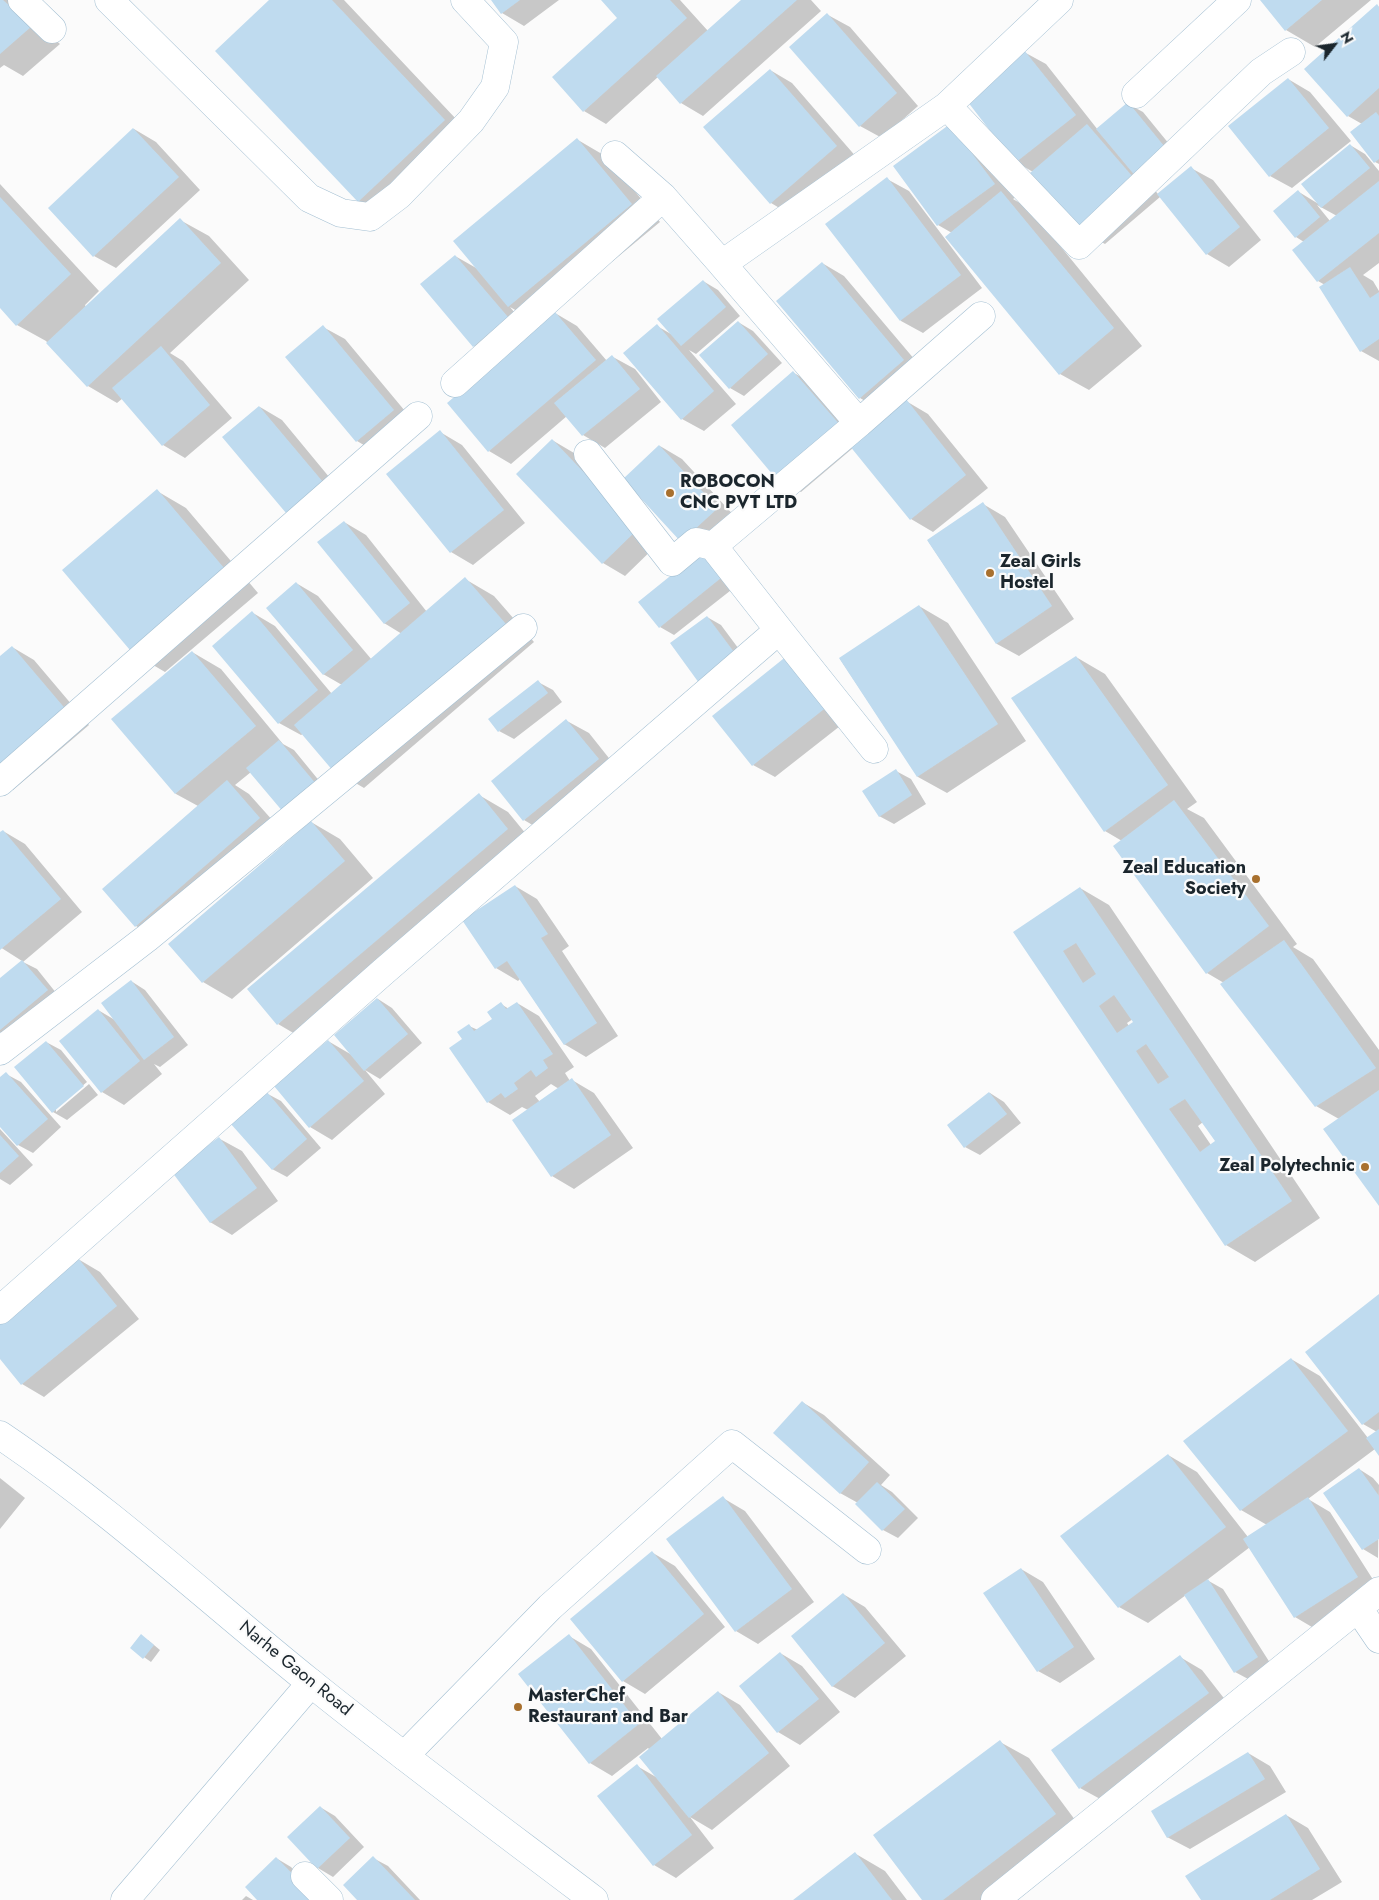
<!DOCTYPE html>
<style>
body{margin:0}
#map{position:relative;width:1379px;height:1900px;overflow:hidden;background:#fbfbfb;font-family:Jost,sans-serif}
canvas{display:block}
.north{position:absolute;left:1309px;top:20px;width:50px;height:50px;-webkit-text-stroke:4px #fbfbfb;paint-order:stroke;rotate:60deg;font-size:14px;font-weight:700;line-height:20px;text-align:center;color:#1b262d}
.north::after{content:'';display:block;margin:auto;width:18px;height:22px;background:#1b262d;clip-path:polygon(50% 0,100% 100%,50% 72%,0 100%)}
</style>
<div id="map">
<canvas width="1379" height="1900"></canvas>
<div class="north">N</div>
</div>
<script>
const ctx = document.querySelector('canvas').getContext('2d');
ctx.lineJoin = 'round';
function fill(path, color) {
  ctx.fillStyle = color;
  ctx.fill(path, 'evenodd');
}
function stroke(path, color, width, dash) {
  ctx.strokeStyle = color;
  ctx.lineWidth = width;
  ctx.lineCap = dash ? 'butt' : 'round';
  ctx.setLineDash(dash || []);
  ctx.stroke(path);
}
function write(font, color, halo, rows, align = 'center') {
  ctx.font = font + ' Jost,sans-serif';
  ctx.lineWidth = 4.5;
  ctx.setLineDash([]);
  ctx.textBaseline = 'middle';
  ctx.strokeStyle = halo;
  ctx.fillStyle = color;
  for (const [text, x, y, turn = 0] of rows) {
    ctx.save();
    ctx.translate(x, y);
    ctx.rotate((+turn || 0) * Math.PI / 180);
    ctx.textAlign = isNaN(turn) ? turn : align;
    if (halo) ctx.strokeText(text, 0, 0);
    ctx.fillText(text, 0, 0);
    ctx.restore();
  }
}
const shadow = new Path2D(`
 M0 0H12L60 44 23 76 4 65 0 68Z
 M271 0H344L473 137 388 218 359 201 217 51Z
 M493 0H559L524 26 502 13Z
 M602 0H680L708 31 743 0H811L821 11 703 116 681 103 658 77 606 124 584 111 619 18Z
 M1261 0H1371L1315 47 1286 30Z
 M1377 6 1379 7V164L1375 162 1362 124 1348 116Z
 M828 15 850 27 918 106 882 138 860 126Z
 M1024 52 1046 64 1098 130 1128 104 1143 112 1183 161 1152 187 1158 194 1191 168 1213 180 1261 240 1229 267 1207 254 1160 197 1105 244 1083 232 1033 172 1016 162Z
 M770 70 792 83 858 159 793 216 771 203 705 127Z
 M1288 79 1310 92 1351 141 1292 188 1270 176Z
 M950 125 1016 197 1013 199 1030 209 1142 346 1089 390 1060 374 952 233 938 225 895 167Z
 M134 129 156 142 200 190 116 268 94 256Z
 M578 140 607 157 660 222 538 323 510 307 529 330 496 358 474 346 455 256 478 269Z
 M1350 145 1365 154 1379 171V263L1363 275 1373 281 1379 291V361L1361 351 1325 285 1318 281 1304 242 1296 237 1299 192 1317 203ZM1317 205 1337 216 1330 221Z
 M887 179 909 191 982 288 923 333 901 321Z
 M0 184 99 291 85 305 86 307 180 220 209 236 249 280 170 353 183 361 232 418 185 458 163 445 123 398 117 403 88 386 46 341 17 325 0 306Z
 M822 263 844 276 926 373 882 411 860 398Z
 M703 281 718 290 740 316 696 354 689 350 736 404 704 431 682 419 657 326 671 334Z
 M555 313 577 326 607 361 613 357 635 369 661 402 605 448 583 435 567 416 511 464 489 451Z
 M738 322 753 331 782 363 744 396 730 388Z
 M323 327 345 339 415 423 379 454 357 441Z
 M794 373 816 385 860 437 906 401 928 414 988 488 933 532 911 519 853 448 801 492 779 480Z
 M260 407 282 420 344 495 309 524 287 512Z
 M440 432 462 445 525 523 473 565 451 552Z
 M552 440 574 453 660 542 625 576 603 563Z
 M660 446 682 459 739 521 702 555 735 587 674 635 660 627 701 552Z
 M157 491 186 508 258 593 165 672 136 655Z
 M983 504 1005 517 1074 619 1019 656 997 644 928 541Z
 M344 522 366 535 427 612 465 579 494 596 534 642 364 788 335 771 303 734 301 735 279 723 253 613 275 626 332 694 342 685 323 674 296 583 318 596 372 660 402 634 384 623Z
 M919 606 948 623 1026 741 947 793 918 777 840 659Z
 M707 617 721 625 750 664 671 644Z
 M12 647 34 660 89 725 13 790 0 782V657Z
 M192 652 221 669 283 744 294 750 330 794 251 772 235 785 249 794 282 831 158 939 136 926 104 889 198 806 176 794 113 719Z
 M788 657 849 719 775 777 753 765Z
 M1076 657 1105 674 1197 802 1187 809 1204 818 1297 944 1293 947 1313 959 1379 1050V1204L1339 1119 1316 1106 1224 983 1207 973 1115 846 1122 841 1105 831Z
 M538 682 553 690 562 702 514 739 499 731Z
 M567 721 589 733 620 772 546 833 524 820Z
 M896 771 911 779 926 804 894 824 879 816Z
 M479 795 508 812 536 846 307 1041 278 1024Z
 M311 822 340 839 373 878 232 999 203 982 170 944Z
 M3 831 25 844 82 912 23 962 37 969 61 999 13 1039 0 1032V980L22 961 0 947V834Z
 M515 886 537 899 569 946 562 951 618 1036 586 1057 564 1044 520 979 518 981 496 968Z
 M1080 888 1109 905 1320 1218 1255 1262 1226 1245 1015 932ZM1133 1019 1135 1022 1129 1026 1127 1023ZM1203 1122 1217 1142 1211 1145 1198 1126Z
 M131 981 145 990 188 1045 160 1067 154 1064 162 1074 124 1105 102 1092 98 1010 115 1020Z
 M378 999 392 1008 422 1043 380 1079 365 1070 385 1094 332 1140 310 1127 328 1041 352 1055Z
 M517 1003 539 1016 574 1067 565 1073 570 1081 572 1080 594 1093 633 1148 574 1189 552 1176 514 1121 528 1110 522 1107 510 1115 488 1102 451 1049 464 1039 469 1026 478 1030 494 1019 501 1004 509 1009ZM551 1084 559 1089 540 1102 535 1096Z
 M46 1042 61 1050 87 1082 56 1108V1112L89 1084 98 1095 67 1120 53 1112Z
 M6 1074 21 1082 61 1127 33 1153 18 1145 0 1125V1079Z
 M266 1093 281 1101 321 1148 287 1177 272 1169Z
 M990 1093 1004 1102 1021 1123 980 1155 965 1147Z
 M0 1129 33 1165 10 1185 0 1179Z
 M220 1139 242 1151 278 1201 232 1235 210 1222Z
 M78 1259 100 1272 139 1319 44 1397 22 1384 0 1357Z
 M1379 1296V1454L1375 1449 1308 1499 1330 1512 1379 1589 1317 1630 1295 1617 1250 1547 1207 1580 1223 1589 1272 1666 1250 1680 1235 1672 1186 1595 1148 1623 1119 1607 1168 1455 1197 1472 1248 1537 1267 1525 1241 1510 1184 1441 1291 1359 1320 1376 1368 1438 1377 1432 1363 1424Z
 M802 1402 824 1415 890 1475 881 1485 892 1492 918 1518 898 1538 883 1530 858 1503 840 1493Z
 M1359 1469 1373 1478 1379 1485 1378 1558 1363 1549 1324 1493Z
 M0 1478 25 1498 0 1529Z
 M723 1498 745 1511 814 1602 758 1644 736 1631 668 1539Z
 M653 1553 675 1566 725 1627 645 1694 623 1681Z
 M1021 1569 1043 1582 1095 1659 1060 1683 1038 1671Z
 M843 1594 865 1607 906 1656 855 1698 832 1686Z
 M569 1636 591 1649 662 1739 718 1692 740 1705 790 1766 712 1830 690 1817 714 1848 676 1878 654 1865 637 1766 656 1777 649 1749 648 1748 612 1776 590 1763Z
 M148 1640 160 1650 151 1662 131 1648Z
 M780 1653 802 1666 840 1712 800 1745 778 1732 740 1686Z
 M1180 1657 1202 1670 1230 1706 1102 1800 1080 1788Z
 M1000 1742 1029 1758 1084 1832 994 1900H924Z
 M1248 1753 1270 1766 1286 1792 1190 1849 1167 1837Z
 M320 1807 335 1816 364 1847 333 1877 318 1868 289 1837Z
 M1286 1815 1308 1828 1342 1882 1312 1900H1202Z
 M856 1854 885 1871 907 1900H795Z
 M276 1858 291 1867 323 1900H259Z
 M373 1858 388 1866 420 1900H359Z
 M246 1896 253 1900H242Z`);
const building = new Path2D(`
 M0 0H3L32 26 0 54Z
 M269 0H332L445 120 358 202 215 51Z
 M491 0H520L501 14Z
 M601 0H670L687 18 583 112 552 77 617 18Z
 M741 0H797L680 104 656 76Z
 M1260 0H1322L1285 31Z
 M1377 4 1379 7V88L1347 117 1304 69Z
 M827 13 897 93 859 127 789 47Z
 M1024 50 1076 115 1015 163 964 97Z
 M770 69 837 146 770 204 703 127Z
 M1288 78 1329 128 1269 177 1228 126Z
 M1128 102 1169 152 1137 178 1096 129Z
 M1376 112 1379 116V159L1374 163 1350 132Z
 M950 124 995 184 937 226 893 166Z
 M1087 124 1139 184 1082 233 1030 173Z
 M133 128 179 177 93 257 48 208Z
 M577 138 632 204 508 307 453 241Z
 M1350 144 1370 168 1321 208 1301 184Z
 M1191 166 1240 227 1206 255 1157 194Z
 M887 177 961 275 900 321 825 224Z
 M1379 181V233L1317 282 1292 250Z
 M1298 190 1320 217 1295 238 1273 211Z
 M1001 191 1114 328 1059 375 945 237Z
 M0 197 71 274 16 326 0 308Z
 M180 218 221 263 87 387 46 343Z
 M455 255 508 317 473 347 420 284Z
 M822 262 904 360 859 399 776 301Z
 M1350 267 1370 298 1379 292V339L1360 352 1319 287Z
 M703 280 726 307 681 346 657 319Z
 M555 312 596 360 488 452 447 403Z
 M738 321 768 354 729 389 699 355Z
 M657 324 714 391 681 420 623 353Z
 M323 325 394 410 356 442 285 357Z
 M161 346 210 405 162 446 112 388Z
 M612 355 640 389 582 436 554 403Z
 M793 371 841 426 778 481 731 425Z
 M906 399 966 475 910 520 849 445Z
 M259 406 323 482 286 513 222 437Z
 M440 430 504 510 450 553 386 474Z
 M552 439 638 529 602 564 516 474Z
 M659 445 718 508 681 542 623 479Z
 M157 489 230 575 135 656 62 570Z
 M983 502 1052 606 996 644 927 540Z
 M344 521 410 603 384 624 317 542Z
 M700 552 721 578 659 628 638 602Z
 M465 577 506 624 334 772 294 725Z
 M296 582 353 650 323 675 266 608Z
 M919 605 998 724 917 777 839 658Z
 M252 611 318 690 278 724 212 646Z
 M707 616 737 656 699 683 670 643Z
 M12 646 68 712 0 770V656Z
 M192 651 256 726 175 794 111 719Z
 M788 655 828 706 752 766 712 716Z
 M1076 656 1168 785 1104 832 1011 698Z
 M538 680 548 693 498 732 488 719Z
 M566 719 599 759 523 821 491 781Z
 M279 740 317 785 284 813 246 768Z
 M896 769 912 795 879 817 862 791Z
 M227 780 260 818 135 927 102 889Z
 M479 793 508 829 277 1025 247 989Z
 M1174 800 1269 926 1206 974 1113 846Z
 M311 821 345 861 202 983 168 944Z
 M3 830 61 899 0 950V832Z
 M515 885 548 934 541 938 597 1023 564 1045 507 961 495 969 462 920Z
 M1080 887 1292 1201 1225 1246 1013 932ZM1076 943 1096 974 1083 983 1063 951ZM1114 995 1133 1022 1117 1033 1099 1006ZM1146 1044 1169 1077 1158 1084 1136 1051ZM1185 1099 1215 1141 1200 1152 1169 1109Z
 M1284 940 1376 1068 1315 1107 1220 984Z
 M22 960 48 990 0 1030V978Z
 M131 980 174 1037 144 1060 101 1003Z
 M377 998 408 1034 364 1071 334 1035Z
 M501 1002 506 1009 517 1002 553 1054 543 1060 548 1068 536 1077 531 1070 514 1083 518 1089 505 1098 501 1093 487 1103 449 1048 462 1039 457 1032 469 1024 474 1031 492 1019 487 1012Z
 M98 1009 140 1061 101 1093 59 1041Z
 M328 1040 364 1081 309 1128 274 1086Z
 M46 1041 84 1086 52 1113 14 1067Z
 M6 1072 48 1119 17 1146 0 1127V1077Z
 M572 1078 611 1135 551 1177 512 1120Z
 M1379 1090V1206L1323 1129Z
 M266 1091 307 1139 272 1170 230 1123Z
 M989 1092 1007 1114 964 1148 947 1125Z
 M0 1135 19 1156 0 1173Z
 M219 1137 257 1188 210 1223 172 1172Z
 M78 1258 117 1306 21 1385 0 1359V1321Z
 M1379 1294V1412L1362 1425 1305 1352Z
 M1291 1358 1348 1431 1240 1511 1183 1441Z
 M802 1401 869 1462 840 1494 773 1433Z
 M1379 1429V1456L1366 1438Z
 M1168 1454 1226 1527 1118 1608 1060 1536Z
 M1359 1468 1379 1496V1539L1362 1550 1323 1493Z
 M877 1482 905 1509 882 1531 855 1504Z
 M723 1496 792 1589 735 1632 666 1539Z
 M1308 1497 1358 1577 1294 1618 1243 1539Z
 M652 1551 704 1614 622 1682 570 1619Z
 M1021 1568 1074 1647 1037 1672 983 1593Z
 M1208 1579 1258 1657 1234 1673 1184 1595Z
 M843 1593 885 1643 832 1687 791 1636Z
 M141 1634 154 1645 143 1659 130 1648Z
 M569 1634 639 1724 589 1764 518 1674Z
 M780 1652 819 1699 777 1733 739 1686Z
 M1180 1655 1209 1693 1079 1789 1051 1750Z
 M718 1691 769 1753 689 1818 639 1757Z
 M1000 1740 1056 1814 943 1900H922L873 1835Z
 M1248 1752 1265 1779 1167 1838 1151 1811Z
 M637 1764 692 1835 653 1866 597 1796Z
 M320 1806 350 1838 317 1869 287 1837Z
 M1286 1814 1320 1869 1270 1900H1201L1185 1876Z
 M855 1852 892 1900H793Z
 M373 1856 415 1900H357L343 1885Z
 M276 1857 318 1900H257L245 1887Z`);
const minor = new Path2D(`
 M22 0 52 29
 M109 0 309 198 341 213 370 217 399 195 471 121 495 87 504 42 465 0
 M1136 94 1237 0
 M947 106 1079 245 1261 72 1291 52
 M615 155 663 197 722 264
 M455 383 663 197
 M859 423 981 316
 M713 546 859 423 722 264 947 106 1059 0
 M779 630 874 749
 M0 782 418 416
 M0 1051 147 938 523 628
 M0 1310 383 972 779 630 713 546 696 542 672 562 588 454
 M1358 1608 1379 1639
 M404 1756 550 1607 732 1444 867 1550
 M305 1876 329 1900
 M125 1900 311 1683
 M995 1900 1379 1591`);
const tertiary = new Path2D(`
 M0 1435C110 1509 208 1600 311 1683 404 1758 499 1828 594 1900`);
const markers = [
 [670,493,5,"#a8702e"],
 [990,573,5,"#a8702e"],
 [1256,879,5,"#a8702e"],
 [1365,1167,5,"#a8702e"],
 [518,1707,5,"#a8702e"]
];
const poiNames = [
 ["ROBOCON",680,483],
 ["CNC PVT LTD",680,504],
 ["Zeal Girls",1000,563],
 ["Hostel",1000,584],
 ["Zeal Education",1246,869,"right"],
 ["Society",1246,890,"right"],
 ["Zeal Polytechnic",1355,1167,"right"],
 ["MasterChef",528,1697],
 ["Restaurant and Bar",528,1718]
];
const streetNames = [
 ["Narhe Gaon Road",295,1669,39]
];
fill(shadow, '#0003');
fill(building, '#bfdbef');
stroke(minor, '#a3bfd2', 29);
stroke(tertiary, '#a3bfd2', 29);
stroke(minor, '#fff', 28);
stroke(tertiary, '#fff', 28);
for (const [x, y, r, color] of markers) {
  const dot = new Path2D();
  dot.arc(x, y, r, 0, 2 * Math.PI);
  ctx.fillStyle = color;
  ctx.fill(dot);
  stroke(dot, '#fbfbfb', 2);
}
write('bold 18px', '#1b262d', '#fbfbfb', poiNames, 'left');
write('18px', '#1b262d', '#fbfbfb', streetNames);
</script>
